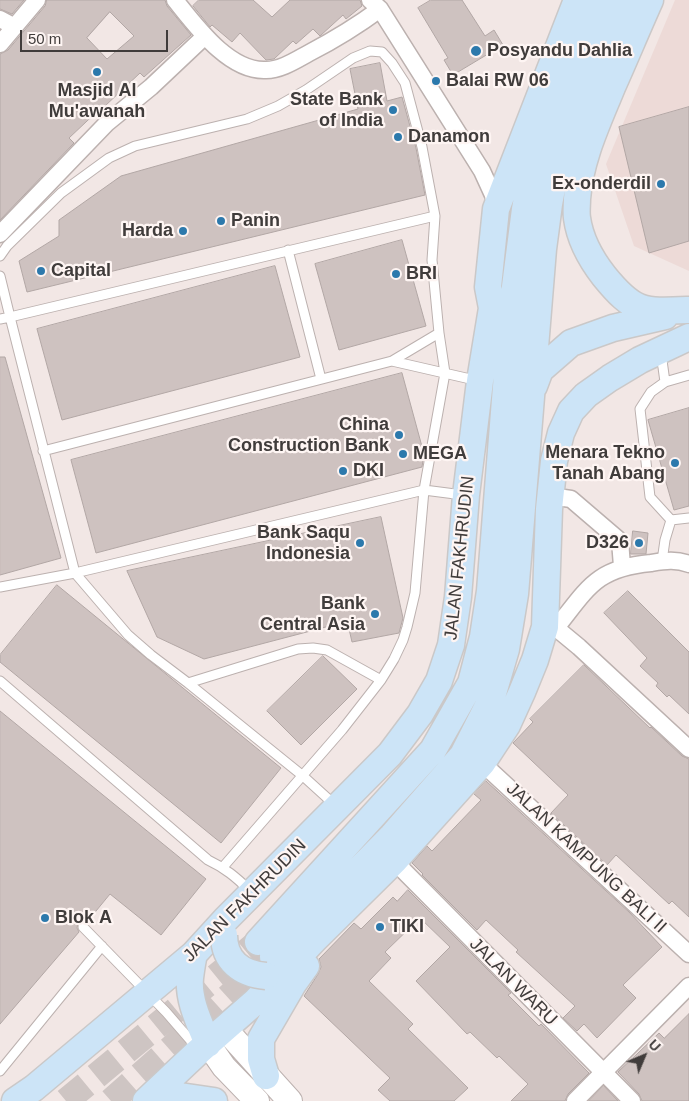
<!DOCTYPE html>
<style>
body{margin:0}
#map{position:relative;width:689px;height:1101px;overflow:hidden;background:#f2e7e5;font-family:Helvetica,sans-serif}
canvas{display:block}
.north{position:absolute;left:619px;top:1031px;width:50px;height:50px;-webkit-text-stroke:4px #fef5f3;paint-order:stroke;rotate:45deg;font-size:14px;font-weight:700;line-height:20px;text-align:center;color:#403c3b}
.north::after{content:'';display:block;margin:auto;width:18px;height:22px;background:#403c3b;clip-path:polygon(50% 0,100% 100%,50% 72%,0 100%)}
.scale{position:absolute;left:20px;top:30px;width:148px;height:22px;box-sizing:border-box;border:2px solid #403c3b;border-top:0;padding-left:6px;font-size:15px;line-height:18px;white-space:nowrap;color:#403c3b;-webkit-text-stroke:4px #fef5f3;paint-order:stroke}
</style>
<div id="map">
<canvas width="689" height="1101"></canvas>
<div class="north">U</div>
<div class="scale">50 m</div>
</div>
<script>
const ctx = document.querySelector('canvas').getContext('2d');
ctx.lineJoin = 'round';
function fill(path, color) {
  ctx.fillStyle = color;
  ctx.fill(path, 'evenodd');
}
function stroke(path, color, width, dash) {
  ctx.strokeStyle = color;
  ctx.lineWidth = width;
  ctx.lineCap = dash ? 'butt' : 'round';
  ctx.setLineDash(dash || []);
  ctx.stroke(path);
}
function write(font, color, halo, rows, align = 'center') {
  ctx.font = font + ' Helvetica,sans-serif';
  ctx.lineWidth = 4.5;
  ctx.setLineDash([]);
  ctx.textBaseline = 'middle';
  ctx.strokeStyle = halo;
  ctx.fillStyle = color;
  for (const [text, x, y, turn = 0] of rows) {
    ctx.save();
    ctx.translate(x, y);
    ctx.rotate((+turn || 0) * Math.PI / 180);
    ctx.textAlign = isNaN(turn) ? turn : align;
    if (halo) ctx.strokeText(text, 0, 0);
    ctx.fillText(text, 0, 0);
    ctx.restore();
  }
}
const built = new Path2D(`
 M675 0H689V271L634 246 606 164Z`);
const building = new Path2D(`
 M0 0H24L12 14 0 9Z
 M47 0H165L167 6 191 35 144 77 140 73 105 106 104 105 69 138 74 143 0 220V54L8 50 45 6ZM110 12 134 36 107 59 87 38Z
 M199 0H253L272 17 290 0H360L362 6 346 19 343 15 320 36 313 29 296 44 293 41 274 59 266 60 240 33 232 42 212 25 210 27 193 6Z
 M431 0H462L485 36 494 30 503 45 453 75 444 60 448 58 418 8Z
 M380 63 387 101 402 97 416 148 425 195 27 292 19 261 59 236V220L121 176 358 109 350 69Z
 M689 107V241L649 253 619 127Z
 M402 240 426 326 339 350 315 264Z
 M275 266 300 357 62 420 37 329Z
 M0 357H5L61 558 0 575Z
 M402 373 424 454 422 467 96 553 71 460Z
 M689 408V506L674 510 648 420Z
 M381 517 403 618 399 633 352 642 349 629 360 618 204 659 157 637 127 571Z
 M633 531 648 533 646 554H631Z
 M57 585 281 768 221 843 0 662V655Z
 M628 591 689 652V714L669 695 667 697 656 686 658 683 640 666 647 658 604 613Z
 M323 656 357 689 301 745 267 711Z
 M584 665 650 728 651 727 682 756 689 759V917L672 901 669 904 616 855 607 865 551 813 568 795 513 743 533 722 530 719Z
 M0 711 206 879 161 935 110 894 87 922 82 921 78 923 77 928 79 932 0 1024Z
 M486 781 629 912 662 947 623 985 636 998 597 1038 584 1024 577 1031 563 1018 575 1006 516 952 518 950 486 920 477 930 422 875 423 874 412 863 427 846 432 851 481 800 474 794Z
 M408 890 511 993 508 995 539 1026 541 1024 589 1073 568 1094 565 1101H511L528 1084 499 1056 497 1058 470 1032 467 1034 416 981 450 947 420 918 385 952 391 958 369 981 413 1024 408 1029 468 1088 454 1101H390L378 1090 390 1078 304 996 318 974 321 967 319 959 354 923 361 929 393 897 397 901Z
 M689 1014V1101H642L639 1094 618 1072 659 1033 664 1038Z
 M604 1086 618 1101H589Z`);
const primaryTunnel = new Path2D(`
 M66 1101 258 942
 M111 1101 194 1028 269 960`);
const lane = new Path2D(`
 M288 250 321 379
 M0 256 7 246 61 193 109 158 135 146 247 119 278 106 306 90 353 58 370 51 382 52 392 63 405 83 422 147 435 216 432 260 439 333 445 373 424 490 415 593 407 627 403 640 394 659 381 680 342 730 223 867
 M0 276 10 317 435 216
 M0 319 10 317 75 573 128 635 151 655 188 683 303 776 336 806
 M661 353 665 382 689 375
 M392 361 479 381
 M665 382 651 392 640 409 650 497 671 520 689 518
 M43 451 392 361 439 333
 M662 561 665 540 671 520
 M0 587 75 573 424 490 463 495
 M0 681 208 860C225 868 236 877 250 891
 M188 683 298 649 313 648 327 650 381 680
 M83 927 166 1012 198 1049
 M0 1071 102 946`);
const street = new Path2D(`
 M175 0C196 26 229 72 266 70 281 70 296 60 309 53 334 40 357 26 380 9
 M370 0 380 9 482 171 493 195 496 209
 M0 19 15 27
 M0 44 37 0
 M0 234 107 123 151 87 204 37
 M550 496 571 499 620 541 622 566
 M545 627 556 628 579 647 689 749
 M556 628C588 588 596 568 651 563 664 561 676 559 689 564
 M482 763 689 954
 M394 861 632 1101
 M575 1101 689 986`);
const secondary = new Path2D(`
 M225 1029 290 1101
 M208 1044 224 1067 257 1101`);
const primary = new Path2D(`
 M650 0C637 29 625 58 612 87 597 124 580 159 577 199 577 205 576 212 577 218 580 240 590 258 604 276 634 313 643 312 689 310
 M534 386 540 370 571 343 613 328 665 316
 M258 942 433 750 471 683 483 637 490 591 512 310 525 209 534 160 603 0
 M194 954C192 962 191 970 190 978 188 1001 200 1024 208 1044
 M273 957 392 836 463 755 491 700 506 649 515 594 543 249 549 204 557 163 565 137 624 0
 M266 1076 261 1059V1039L293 984 306 966
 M15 1101 34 1088 194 954 225 920 390 754 420 714 439 681 451 645 458 597 466 495 480 381 492 308 488 287 496 209 577 0
 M146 1101 199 1051 256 1001 314 940 394 861 482 763 507 725 522 692 535 660 545 627 549 509 554 461 561 433 571 411 586 395 610 378 640 360 689 337
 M162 1101 180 1096 214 1101`);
const primaryBridge = new Path2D(`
 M224 935C224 961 241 974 266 976`);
const markers = [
 [476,51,6,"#2c79ac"],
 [97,72,5,"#2c79ac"],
 [436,81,5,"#2c79ac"],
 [393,110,5,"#2c79ac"],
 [398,137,5,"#2c79ac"],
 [661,184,5,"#2c79ac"],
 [221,221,5,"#2c79ac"],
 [183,231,5,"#2c79ac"],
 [41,271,5,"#2c79ac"],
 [396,274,5,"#2c79ac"],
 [399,435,5,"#2c79ac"],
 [403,454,5,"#2c79ac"],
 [675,463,5,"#2c79ac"],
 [343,471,5,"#2c79ac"],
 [360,543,5,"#2c79ac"],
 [639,543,5,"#2c79ac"],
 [375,614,5,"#2c79ac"],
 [45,918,5,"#2c79ac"],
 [380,927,5,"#2c79ac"]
];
const poiNames = [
 ["Posyandu Dahlia",487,51],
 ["Balai RW 06",446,81],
 ["Masjid Al",97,91,"center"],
 ["Mu'awanah",97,112,"center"],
 ["State Bank",383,100,"right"],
 ["of India",383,121,"right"],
 ["Danamon",408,137],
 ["Ex-onderdil",651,184,"right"],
 ["Panin",231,221],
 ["Harda",173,231,"right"],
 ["Capital",51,271],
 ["BRI",406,274],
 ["China",389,425,"right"],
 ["Construction Bank",389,446,"right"],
 ["Menara Tekno",665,453,"right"],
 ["Tanah Abang",665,474,"right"],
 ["MEGA",413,454],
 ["DKI",353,471],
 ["Bank Saqu",350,533,"right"],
 ["Indonesia",350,554,"right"],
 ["D326",629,543,"right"],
 ["Bank",365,604,"right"],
 ["Central Asia",365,625,"right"],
 ["Blok A",55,918],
 ["TIKI",390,927]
];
const streetNames = [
 ["JALAN FAKHRUDIN",460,558,-84],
 ["JALAN KAMPUNG BALI II",586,858,43],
 ["JALAN FAKHRUDIN",245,901,-45],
 ["JALAN WARU",513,982,45]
];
fill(built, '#eddad7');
fill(building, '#cec2c0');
stroke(building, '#b2a7a5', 1);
stroke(primaryTunnel, '#cec5c3', 26, [26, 13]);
stroke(lane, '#bcb1af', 11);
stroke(street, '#bcb1af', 19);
stroke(secondary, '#bcb1af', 26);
stroke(primary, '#cac8c8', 29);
stroke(lane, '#fff', 9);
stroke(street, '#fff', 16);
stroke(secondary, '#fff', 24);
stroke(primary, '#cce4f7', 26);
stroke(primaryBridge, '#cac8c8', 29, []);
stroke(primaryBridge, '#cce4f7', 26);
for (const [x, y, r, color] of markers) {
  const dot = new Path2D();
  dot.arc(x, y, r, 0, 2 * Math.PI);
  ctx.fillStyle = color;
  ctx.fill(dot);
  stroke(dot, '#fef5f3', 2);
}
write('bold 18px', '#403c3b', '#fef5f3', poiNames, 'left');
write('18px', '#403c3b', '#fef5f3', streetNames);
</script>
